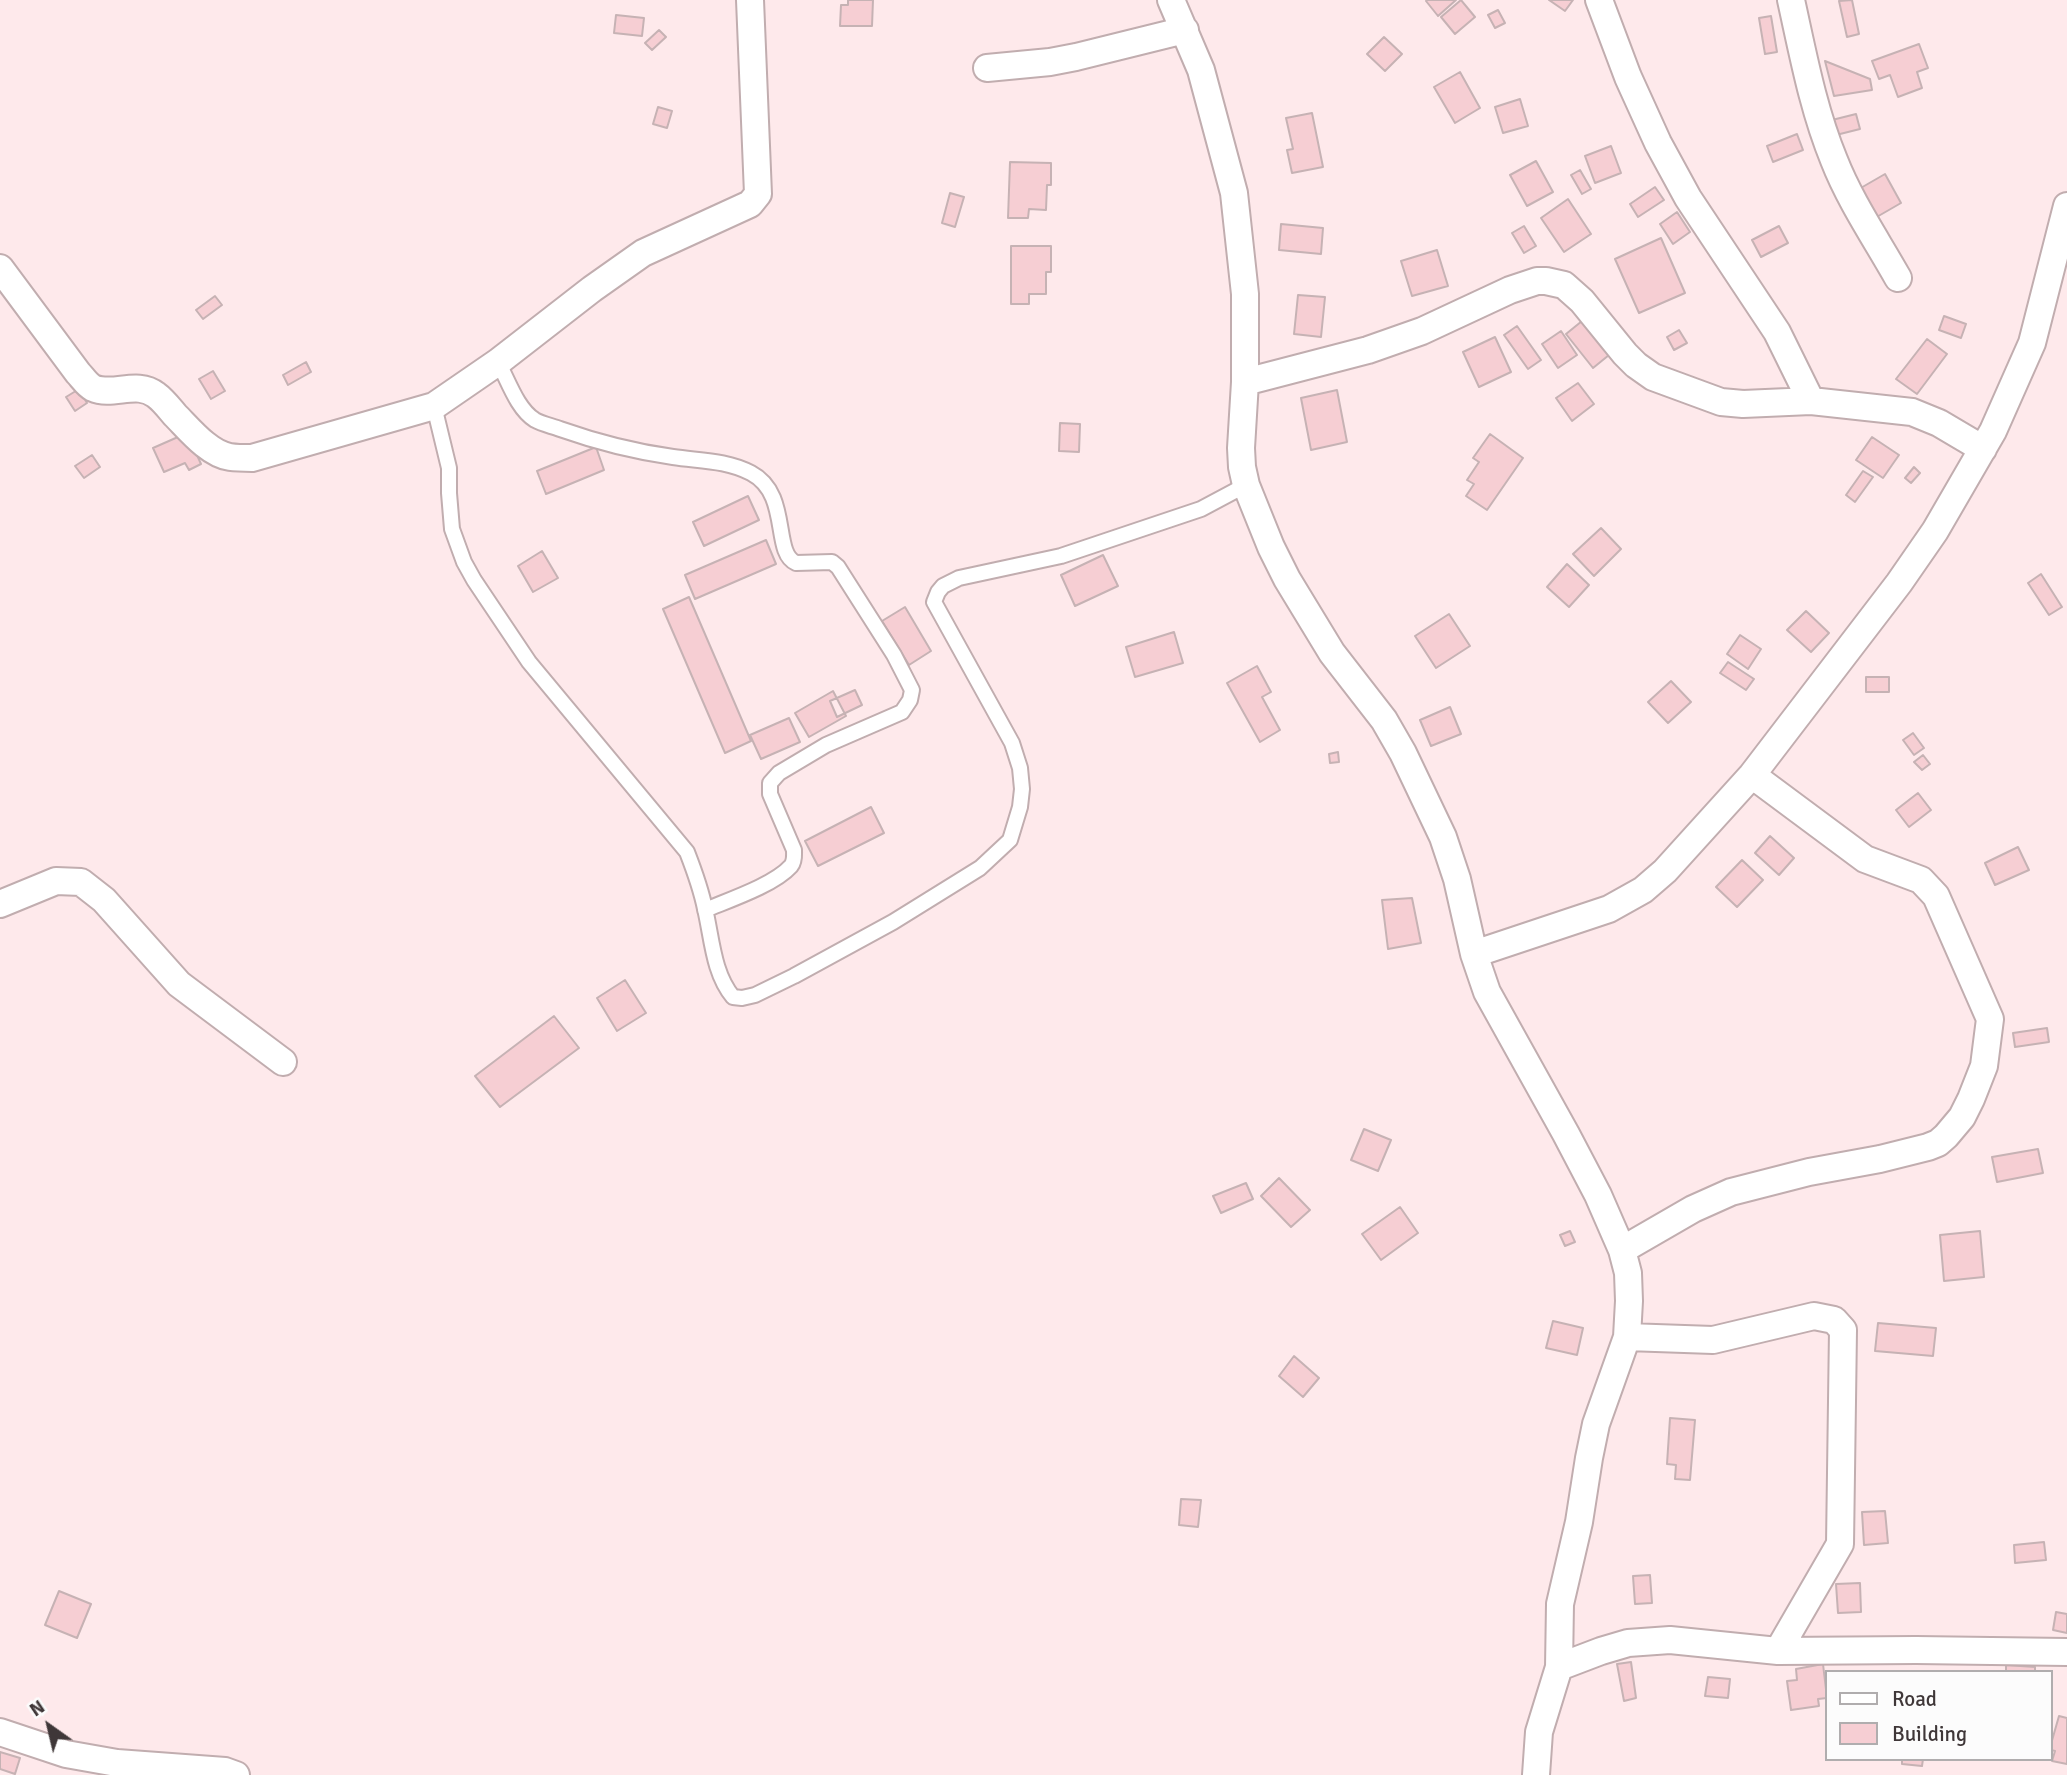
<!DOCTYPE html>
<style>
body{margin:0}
#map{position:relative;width:2067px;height:1775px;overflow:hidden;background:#fee9eb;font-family:Signika,sans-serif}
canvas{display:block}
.legend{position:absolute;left:1825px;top:1670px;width:228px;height:91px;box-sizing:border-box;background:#fcfcfc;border:2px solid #b0adae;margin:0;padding:9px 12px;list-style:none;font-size:21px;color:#3f3738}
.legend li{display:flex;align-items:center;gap:14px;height:35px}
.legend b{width:35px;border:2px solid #b0adae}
.north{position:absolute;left:14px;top:1691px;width:70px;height:70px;-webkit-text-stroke:5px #fcfcfc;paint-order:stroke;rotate:326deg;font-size:19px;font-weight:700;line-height:28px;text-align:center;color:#3f3738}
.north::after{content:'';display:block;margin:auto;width:24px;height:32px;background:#3f3738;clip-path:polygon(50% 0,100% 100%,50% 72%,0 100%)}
</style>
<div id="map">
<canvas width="2067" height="1775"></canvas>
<ul class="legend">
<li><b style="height:9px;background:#fff"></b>Road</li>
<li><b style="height:19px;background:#f6ced3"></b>Building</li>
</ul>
<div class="north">N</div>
</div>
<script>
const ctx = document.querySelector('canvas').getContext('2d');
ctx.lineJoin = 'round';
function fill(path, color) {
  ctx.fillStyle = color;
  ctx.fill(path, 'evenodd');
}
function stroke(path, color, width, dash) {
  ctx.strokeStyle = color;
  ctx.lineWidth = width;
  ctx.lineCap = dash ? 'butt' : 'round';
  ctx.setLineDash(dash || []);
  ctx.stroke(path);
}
const building = new Path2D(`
 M848 0H873L872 26H840L841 5H848Z
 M1427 0H1456L1438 16 1426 1Z
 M1461 0 1475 17 1455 34 1441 17Z
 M1549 0H1573L1565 11Z
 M1852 0 1859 34 1847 37 1839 1Z
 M1498 10 1505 23 1495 28 1488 15Z
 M616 15 644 18 642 36 614 33Z
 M1771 16 1777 52 1765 54 1759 18Z
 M659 30 666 37 652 50 645 43Z
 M1384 37 1402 54 1385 71 1367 54Z
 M1919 44 1928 68 1917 72 1922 88 1898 97 1890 75 1879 79 1872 61Z
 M1825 61 1870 79 1872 90 1834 96Z
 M1460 72 1480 108 1455 123 1434 87Z
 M1520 99 1528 126 1503 133 1495 107Z
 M658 107 672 111 667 128 653 124Z
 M1312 113 1323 167 1292 173 1287 150 1293 149 1286 118Z
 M1856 114 1860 129 1836 135 1832 120Z
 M1797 134 1803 150 1773 162 1767 146Z
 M1611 146 1621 173 1595 183 1585 156Z
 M1536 161 1553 192 1527 206 1510 175Z
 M1010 162 1051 163V185H1047L1046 210 1029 209 1028 218H1008Z
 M1580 170 1591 189 1582 194 1571 175Z
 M1885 174 1901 203 1875 218 1859 189Z
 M1655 187 1664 200 1638 217 1630 204Z
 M950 193 964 197 955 227 942 223Z
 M1568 199 1591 234 1564 252 1541 218Z
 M1677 212 1690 232 1673 244 1660 224Z
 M1281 224 1323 228 1321 254 1279 250Z
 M1524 226 1536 246 1524 253 1512 233Z
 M1779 226 1788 243 1761 257 1752 240Z
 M1661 238 1685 293 1639 313 1615 259Z
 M1011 246H1051V272H1046V294H1029V304H1011Z
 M1437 250 1448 286 1412 296 1401 261Z
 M1298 295 1325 297 1321 337 1294 334Z
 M215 296 222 305 203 319 196 310Z
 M1944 316 1966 324 1961 338 1939 330Z
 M1582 321 1609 355 1593 368 1566 334Z
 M1517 326 1541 360 1528 369 1504 335Z
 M1679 330 1687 343 1674 350 1667 337Z
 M1561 331 1577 355 1558 368 1542 344Z
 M1495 337 1511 372 1479 387 1463 352Z
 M1927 339 1947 354 1917 394 1896 379Z
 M306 362 311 372 288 385 283 375Z
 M213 371 225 391 211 399 199 379Z
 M1578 383 1594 404 1572 421 1556 398Z
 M79 389 87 403 75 411 66 397Z
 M1337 390 1347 442 1311 450 1301 398Z
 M1060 423 1080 424 1079 452 1059 451Z
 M187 433 201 464 189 470 185 463 164 472 153 448Z
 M1490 434 1523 458 1487 510 1466 496 1474 484 1467 480 1479 462 1473 458Z
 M1872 437 1899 455 1883 478 1856 460Z
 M596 447 604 470 546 494 537 471Z
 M92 455 100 467 84 478 75 466Z
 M1914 467 1920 473 1911 483 1905 478Z
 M1863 471 1873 477 1855 502 1846 495Z
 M748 496 759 520 704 546 693 522Z
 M1601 528 1621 549 1594 576 1573 554Z
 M766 540 776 564 695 599 685 575Z
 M542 551 558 578 533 592 518 566Z
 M1103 555 1118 586 1075 606 1061 575Z
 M1567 564 1589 585 1569 607 1547 587Z
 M2041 574 2062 607 2049 615 2028 583Z
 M689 597 751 741 725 753 663 609Z
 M905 607 931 651 909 665 882 621Z
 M1806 611 1829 633 1811 652 1787 630Z
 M1449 614 1470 646 1436 668 1415 636Z
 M1174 632 1183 663 1135 677 1126 647Z
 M1740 635 1761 649 1748 669 1727 654Z
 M1728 662 1754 679 1746 690 1720 673Z
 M1257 666 1271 692 1262 697 1280 730 1260 742 1227 683Z
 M1866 677H1889V692H1866Z
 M1671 681 1691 702 1668 723 1648 702Z
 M855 690 862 705 837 717 830 701Z
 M833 691 846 716 809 737 795 713Z
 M1450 707 1461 734 1431 746 1420 720Z
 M789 718 800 742 761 759 750 735Z
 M1913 733 1924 748 1914 755 1903 740Z
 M1338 752 1339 762 1330 763 1329 754Z
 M1923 755 1930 764 1922 770 1914 762Z
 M1918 793 1931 810 1909 827 1896 810Z
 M871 807 884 833 818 866 805 841Z
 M1770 836 1794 858 1779 875 1755 853Z
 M2018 847 2029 870 1995 885 1985 863Z
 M1742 860 1763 880 1737 907 1716 887Z
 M1412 898 1421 943 1388 949 1382 900Z
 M625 980 646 1013 617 1031 597 998Z
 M554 1016 579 1048 500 1107 475 1076Z
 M2047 1028 2049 1042 2015 1047 2013 1033Z
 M1364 1129 1391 1140 1378 1171 1351 1160Z
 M2038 1149 2043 1173 1997 1182 1992 1157Z
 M1279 1178 1310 1210 1291 1227 1261 1196Z
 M1246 1183 1253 1199 1221 1213 1213 1196Z
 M1400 1207 1418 1233 1381 1260 1362 1234Z
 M1570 1231 1575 1242 1565 1246 1560 1235Z
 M1980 1231 1984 1277 1944 1281 1940 1235Z
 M1553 1321 1583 1328 1577 1355 1546 1348Z
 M1878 1323 1936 1328 1933 1356 1875 1351Z
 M1294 1356 1319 1378 1303 1397 1279 1376Z
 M1670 1418 1695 1420 1690 1480 1675 1479 1676 1465 1667 1464Z
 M1181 1499 1201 1500 1198 1527 1179 1525Z
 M1885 1511 1888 1543 1864 1545 1862 1512Z
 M2044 1542 2046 1560 2015 1563 2014 1545Z
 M1650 1575 1652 1603 1635 1604 1633 1576Z
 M1860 1583 1861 1612 1838 1613 1836 1584Z
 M59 1591 91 1604 77 1638 45 1625Z
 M2056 1612 2067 1614V1633L2053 1630Z
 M1631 1662 1636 1698 1624 1701 1617 1664Z
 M1823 1664 1827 1698 1818 1699 1819 1706 1791 1710 1787 1681 1797 1680 1796 1669Z
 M2006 1665 2035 1667V1672H2006Z
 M1708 1677 1730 1679 1728 1698 1705 1696Z
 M2059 1716 2067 1718V1764L2052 1761 2055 1751 2051 1750V1744Z
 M0 1752 20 1758 15 1774 0 1769Z
 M1902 1759H1923L1922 1766 1902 1764Z`);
const service = new Path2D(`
 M498 362C508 380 517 409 535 420 542 424 552 426 560 429 594 441 637 452 673 457 700 461 726 460 751 473 791 494 772 553 796 563L832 562 838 567 894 655 912 690 910 700 902 712 826 745 779 773 770 783V794L794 850C794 855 795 861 791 866 774 885 729 900 705 910
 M434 406 449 468V493L452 529 464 562 474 580 529 662 687 852C694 870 701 889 705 909 712 938 713 973 733 997L742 998 755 995 794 976 893 922 980 868 1010 840 1020 807 1022 789 1020 768 1012 743 934 602 938 592 943 586 959 578 1061 556 1201 509 1246 485`);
const minor = new Path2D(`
 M1171 0 1201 70 1234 193 1245 294V382L1241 448 1242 467 1246 485 1271 547 1287 579 1332 653 1384 720 1403 753 1443 837 1457 879 1474 954 1487 992 1566 1134 1598 1195 1622 1250 1628 1273 1629 1301 1627 1337 1596 1424 1589 1458 1579 1522 1560 1604 1559 1667 1539 1732 1536 1775
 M1599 0 1628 77 1658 143 1688 198 1777 332 1811 401
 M1791 0C1803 54 1813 109 1834 160 1850 201 1876 239 1898 278
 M987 68 1050 62 1076 57 1185 30
 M0 268 78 373C82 377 87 385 93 388 113 397 137 380 156 395 163 400 169 408 175 415 189 429 209 454 230 457 237 458 245 458 252 458L434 406 498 362 592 289 643 253 750 204 758 194 750 0
 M1245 382 1368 350 1422 331 1510 290 1537 281H1546L1564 285 1582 301 1625 354 1636 365 1653 377 1721 402 1743 404 1811 401 1912 412 1939 423 1983 449
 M0 904 56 881 81 882 104 900 179 984 283 1062
 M1474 954 1609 909 1643 890 1665 871 1752 775 1899 583 1935 531 1993 431 2032 343 2067 206
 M1622 1250 1693 1209 1731 1192 1809 1172 1880 1159 1928 1147 1938 1143 1946 1136 1962 1117 1971 1099 1984 1066 1990 1019 1936 896 1921 880 1865 859 1752 775
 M1627 1337 1713 1340 1814 1316 1834 1320 1843 1330 1840 1544 1778 1651
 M1559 1667 1601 1651 1628 1643 1670 1640 1778 1651 1916 1650 2067 1652
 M0 1732 66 1754 117 1763 225 1771 236 1775`);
fill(building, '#f6ced3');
stroke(building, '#c6b2b4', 2);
stroke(service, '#c1adaf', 18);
stroke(minor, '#c1adaf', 30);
stroke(service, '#fff', 14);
stroke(minor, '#fff', 26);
</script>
